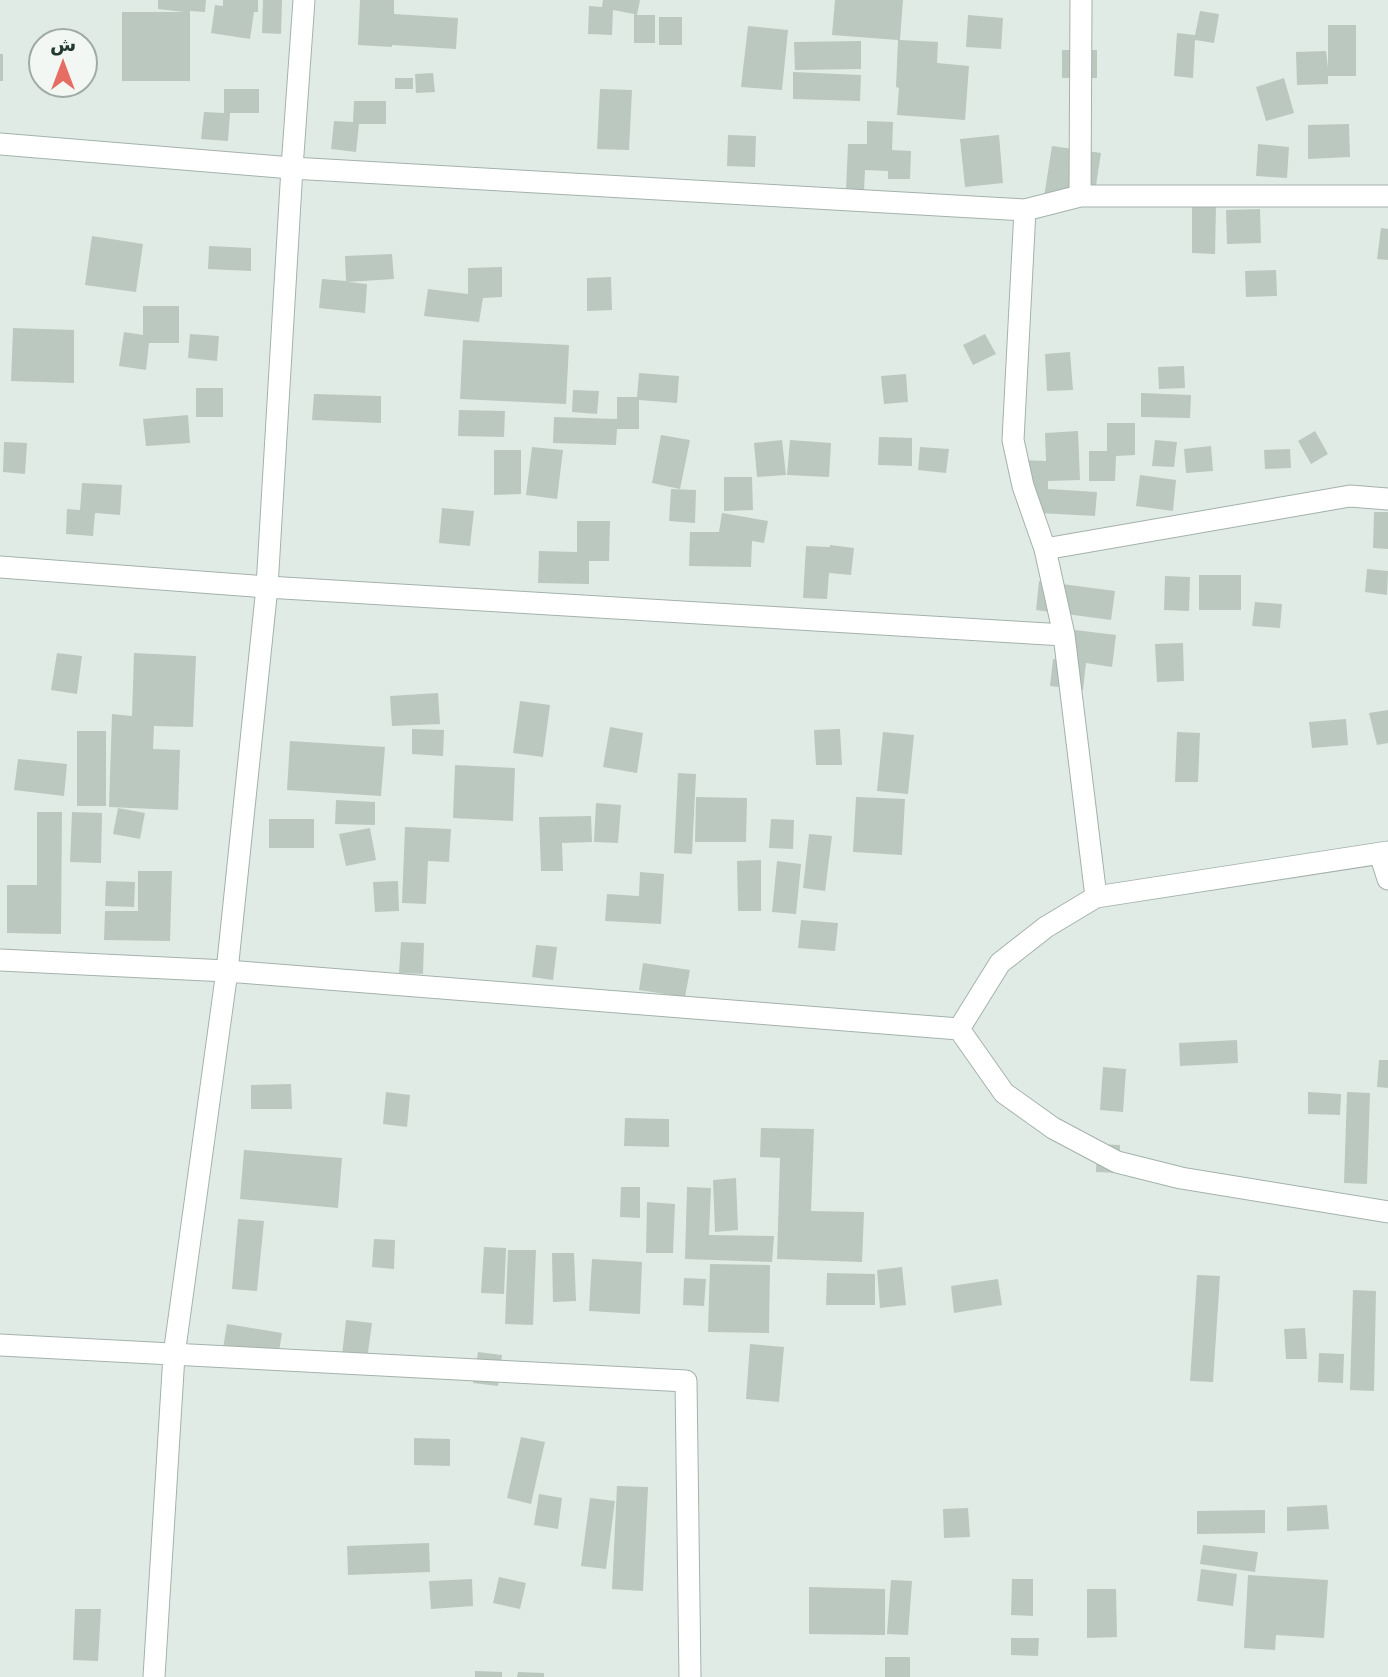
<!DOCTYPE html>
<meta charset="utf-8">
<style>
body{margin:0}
#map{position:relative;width:1388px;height:1677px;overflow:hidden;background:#e1ebe5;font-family:"DejaVu Sans","Noto Naskh Arabic",sans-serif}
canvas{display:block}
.north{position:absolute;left:28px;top:28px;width:70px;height:70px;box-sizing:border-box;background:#f2f7f3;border:2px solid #9faba5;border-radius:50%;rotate:0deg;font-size:19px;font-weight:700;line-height:28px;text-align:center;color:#233a30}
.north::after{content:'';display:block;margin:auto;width:24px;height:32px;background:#e66c64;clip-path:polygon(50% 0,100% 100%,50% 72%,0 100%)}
</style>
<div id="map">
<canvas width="1388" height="1677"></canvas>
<div class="north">ش</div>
</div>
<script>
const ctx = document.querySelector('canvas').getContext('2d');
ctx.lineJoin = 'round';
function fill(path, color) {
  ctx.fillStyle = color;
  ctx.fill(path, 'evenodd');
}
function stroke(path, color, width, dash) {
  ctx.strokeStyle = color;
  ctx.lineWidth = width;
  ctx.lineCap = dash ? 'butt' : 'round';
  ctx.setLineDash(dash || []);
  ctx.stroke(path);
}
const building = new Path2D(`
 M158 0H206L205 12 190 11V81H122V12H184L158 9Z
 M223 0H258V12H254L250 39 211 33 215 5 223 6Z
 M263 0H282L281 34 262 33Z
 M360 0H394V14L458 18 456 49 392 45V47L358 45Z
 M603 0H640L637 15H655V43H634V14L613 10 612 35 588 34 589 6 602 7Z
 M835 0H903L900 40 938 42 937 63 969 66 965 120 897 115 899 88 896 87 898 40 832 35Z
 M1200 11 1219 14 1214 43 1195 40 1193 78 1174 76 1177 33 1195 35Z
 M968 15 1003 18 1001 49 966 47Z
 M659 17H682V45H659Z
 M1328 25H1356V76H1328V84L1297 85 1296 52 1326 51 1328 68Z
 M748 26 788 30 782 90 741 87Z
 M861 41V69L795 70 794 42Z
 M1062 50H1097V78H1062Z
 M0 54H3V81H0Z
 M793 72 861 75 860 101 793 99Z
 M433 73 435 92 416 93 415 74Z
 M395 78H413V89H395Z
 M1284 78 1294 113 1266 121 1256 87Z
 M224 89H259V113H230L228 141 201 139 204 112 224 113Z
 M600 89 632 90 629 150 597 149Z
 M354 101H386V124H359L356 152 331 149 334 121 353 122Z
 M867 121 893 122 892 150 911 151 910 179H888V171L865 170 864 191 846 190 848 144H867Z
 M1349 124 1350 157 1308 159V125Z
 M728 135 756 136 755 167 727 166Z
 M999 135 1003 183 965 187 960 139Z
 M1258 144 1289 147 1287 178 1256 176Z
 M1052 146 1101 153 1093 205 1044 197Z
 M1192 205H1216L1215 254 1192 253Z
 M1260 209 1261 243 1227 244 1226 210Z
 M1381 228 1388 229V260L1377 259Z
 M92 236 143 244 136 292 85 285Z
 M209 246 251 248V271L208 269Z
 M392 254 394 279 347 282 367 284 365 313 319 308 322 279 346 281 345 256Z
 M502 267V297L483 298 479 322 424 316 428 289 468 294V268Z
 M1276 270 1277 296 1246 297 1245 271Z
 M611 277 612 310 587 311V278Z
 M143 306H179V343H149L146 370 119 366 124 332 143 335Z
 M13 328 74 330V383L11 381Z
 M190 334 219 336 217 361 188 358Z
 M985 334 996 354 973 365 963 345Z
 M463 340 569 345 566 404 460 399Z
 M1070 352 1073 390 1047 391 1045 354Z
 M1184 366 1185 388 1159 389 1158 367Z
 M639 373 679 376 677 403 639 400V429H617L616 445 553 443 554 417 617 419V397H637Z
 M906 374 908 402 884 404 881 376Z
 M196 388H223V417H196Z
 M573 390 599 391 597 414 572 412Z
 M1141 393 1191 395 1190 418 1141 417Z
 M314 394 381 396V423L312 420Z
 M459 410 505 411 504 437 458 436Z
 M188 415 190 443 146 446 143 419Z
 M1107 423H1135V455L1116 456 1115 481H1089V451H1107Z
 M1078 431 1080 480 1048 481V489L1097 492 1095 516 1020 512 1022 460 1046 461 1045 433Z
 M1315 431 1328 454 1311 464 1298 441Z
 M661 435 690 440 680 489 652 483Z
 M879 437 912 438V466L878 465Z
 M782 440 786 475 757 477 754 443Z
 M790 440 831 443 829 477 787 475Z
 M1155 440 1177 442 1174 467 1152 466Z
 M4 442 27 443 25 474 3 472Z
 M1211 446 1213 471 1186 473 1184 449Z
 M532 447 563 450 557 499 526 495Z
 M920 447 949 449 946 473 918 470Z
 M1290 449 1291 468 1265 469 1264 450Z
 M494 450H521V494L494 495Z
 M1140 475 1176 480 1173 511 1136 506Z
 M724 477H752L753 510 724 511Z
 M82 483 122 485 120 515 95 513 93 536 66 534 67 509 80 510Z
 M671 489 696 490 695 523 669 521Z
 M442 508 474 511 470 546 439 543Z
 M1374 512H1388V549L1373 548Z
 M722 513 768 521 764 543 752 541 751 567 689 566 690 532H719Z
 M577 521H610L609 561H589V584L538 583 539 551 577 552Z
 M830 545 854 548 851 575 829 573 827 599 803 598 806 546 830 547Z
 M1367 569 1388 571 1387 595 1365 592Z
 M1199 575H1241V610H1199Z
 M1165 576 1190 577 1189 611 1164 610Z
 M1039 581 1115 591 1111 620 1036 610Z
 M1255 602 1282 604 1280 628 1252 626Z
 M1075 630 1116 635 1112 667 1086 663 1083 690 1050 686 1053 659 1071 661Z
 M1183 643 1184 681 1157 682 1155 644Z
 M57 653 82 656 77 694 51 690Z
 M134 653 196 656 193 727 154 726 153 749 180 750 178 810 109 807 112 714 132 716Z
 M438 693 440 724 392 726 390 696Z
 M520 701 550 705 543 757 513 753Z
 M1388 710V743L1377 745 1369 713Z
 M1346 719 1348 745 1312 748 1309 722Z
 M610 727 643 733 637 773 603 767Z
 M412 729 444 730 443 756 412 754Z
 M840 729 842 765H816L814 730Z
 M77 731H106V806H77Z
 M883 732 914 735 908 794 877 791Z
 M1177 732 1200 733 1198 782H1175Z
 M290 741 385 747 381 796 287 790Z
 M18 759 67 764 64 796 14 790Z
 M455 765 515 768 513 821 453 818Z
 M678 773 696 774 692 854 674 853Z
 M696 797 747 798 746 842H695Z
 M856 797 905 799 902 855 853 852Z
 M336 800 375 802V825L335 824Z
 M596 803 621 805 618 843 594 842Z
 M118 808 145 813 140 839 113 834Z
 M37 812H62L61 934 7 933V885H37Z
 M72 812 102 813 101 863 70 862Z
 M591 816 592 842 562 843 563 871H541L539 817Z
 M269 819H314V848H269Z
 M771 819 794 820 793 849 769 848Z
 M405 827 451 829 449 862 428 861 426 904 402 903Z
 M370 828 376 860 346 866 339 834Z
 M809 834 832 836 825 891 803 888Z
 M761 860V911H738L737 861Z
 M777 861 801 864 796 914 772 912Z
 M138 871H172L170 941 104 940 105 911H138Z
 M640 872 664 874 661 924 605 921 607 894 639 896Z
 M106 881 135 882 134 907 105 906Z
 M398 881 399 911 375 912 373 882Z
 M801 920 838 923 835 951 798 948Z
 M401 942 424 943 423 974 399 973Z
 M536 945 557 947 553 980 532 977Z
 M643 963 690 970 685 997 639 990Z
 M1237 1040 1238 1063 1180 1066 1179 1043Z
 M1379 1060H1388V1088L1377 1087Z
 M1103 1067 1126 1069 1123 1112 1100 1110Z
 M291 1084 292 1109H251V1085Z
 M386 1092 410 1095 407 1127 383 1124Z
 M1308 1092 1341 1094 1340 1115 1308 1114Z
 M1347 1092 1370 1093 1367 1184 1344 1183Z
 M625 1118 669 1119V1147L624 1146Z
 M761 1128 814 1129 811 1211 864 1212 862 1262 777 1259 780 1158 760 1157Z
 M1097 1144 1120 1145 1119 1173 1096 1172Z
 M244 1150 342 1158 338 1208 240 1199Z
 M736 1178 738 1230 715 1232 713 1180Z
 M621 1187H640V1218L620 1217Z
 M687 1187 711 1188 709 1235 774 1236 772 1262 685 1259Z
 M647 1202 675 1204 673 1253H646Z
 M238 1219 264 1221 257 1291 232 1289Z
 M374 1239 395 1240 394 1269 372 1267Z
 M484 1247 506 1248 504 1294 481 1293Z
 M508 1250H536L533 1325 505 1324Z
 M552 1253H574L576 1301 553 1302Z
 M592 1259 642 1262 640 1314 589 1311Z
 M710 1264 770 1265 769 1333 708 1332Z
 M902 1267 906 1305 880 1308 877 1270Z
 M827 1273 875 1274V1305H826Z
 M1197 1275 1220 1276 1213 1382 1190 1381Z
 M684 1278 706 1279 704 1306 683 1305Z
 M998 1279 1002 1305 954 1313 951 1286Z
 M1353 1290 1376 1291 1374 1391 1350 1390Z
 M346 1320 372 1323 366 1367 341 1364Z
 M227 1324 282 1333 278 1358 223 1348Z
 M1305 1328 1307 1359H1286L1284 1329Z
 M750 1344 784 1347 779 1402 746 1399Z
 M478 1352 502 1355 498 1386 473 1383Z
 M1319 1353 1344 1354 1343 1383 1318 1382Z
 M521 1437 545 1442 531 1504 507 1498Z
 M414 1438 450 1439V1466L414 1465Z
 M617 1486 648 1487 643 1591 612 1589Z
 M539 1494 562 1498 558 1529 534 1525Z
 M590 1498 615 1501 606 1569 581 1566Z
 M1327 1505 1329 1529 1287 1531V1507Z
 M968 1508 970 1537 944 1538 943 1509Z
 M1265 1510V1533L1197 1534V1511Z
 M429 1543 430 1572 348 1575 347 1546Z
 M1203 1545 1258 1552 1255 1572 1200 1564Z
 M1201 1569 1237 1574 1233 1606 1197 1601Z
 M1248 1575 1328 1580 1324 1638 1276 1635 1275 1650 1244 1648Z
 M499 1577 526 1583 520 1609 493 1603Z
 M472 1579 473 1606 431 1609 429 1581Z
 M1012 1579H1033V1616L1011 1615Z
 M891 1580 912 1581 908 1635 887 1634Z
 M809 1587 885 1589V1635L809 1634Z
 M1087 1589H1116L1117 1637 1087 1638Z
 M75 1609H101L98 1661 73 1660Z
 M1011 1638H1039L1038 1656 1011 1655Z
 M885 1657H910V1677H885Z
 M475 1671 502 1672V1677H475Z
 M518 1672 544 1673V1677H517Z`);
const street = new Path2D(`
 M0 144 292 168 1025 210 1080 196H1388
 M1080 196 1081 0
 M1025 210 1013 440 1023 486 1045 549 1064 635 1096 897
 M1045 549 1350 496 1388 499
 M0 567 267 587 1064 635
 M1380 854 1388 879
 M0 960 227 971 959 1029 1004 1093 1053 1128 1117 1162 1181 1178 1388 1212
 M959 1029 1000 963 1046 927 1096 897 1388 852
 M0 1345 686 1381 690 1677
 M154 1677 174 1355 227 971 267 587 292 168 304 0`);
fill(building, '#bac8c0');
stroke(street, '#a4b2ab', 23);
stroke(street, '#fff', 21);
</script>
